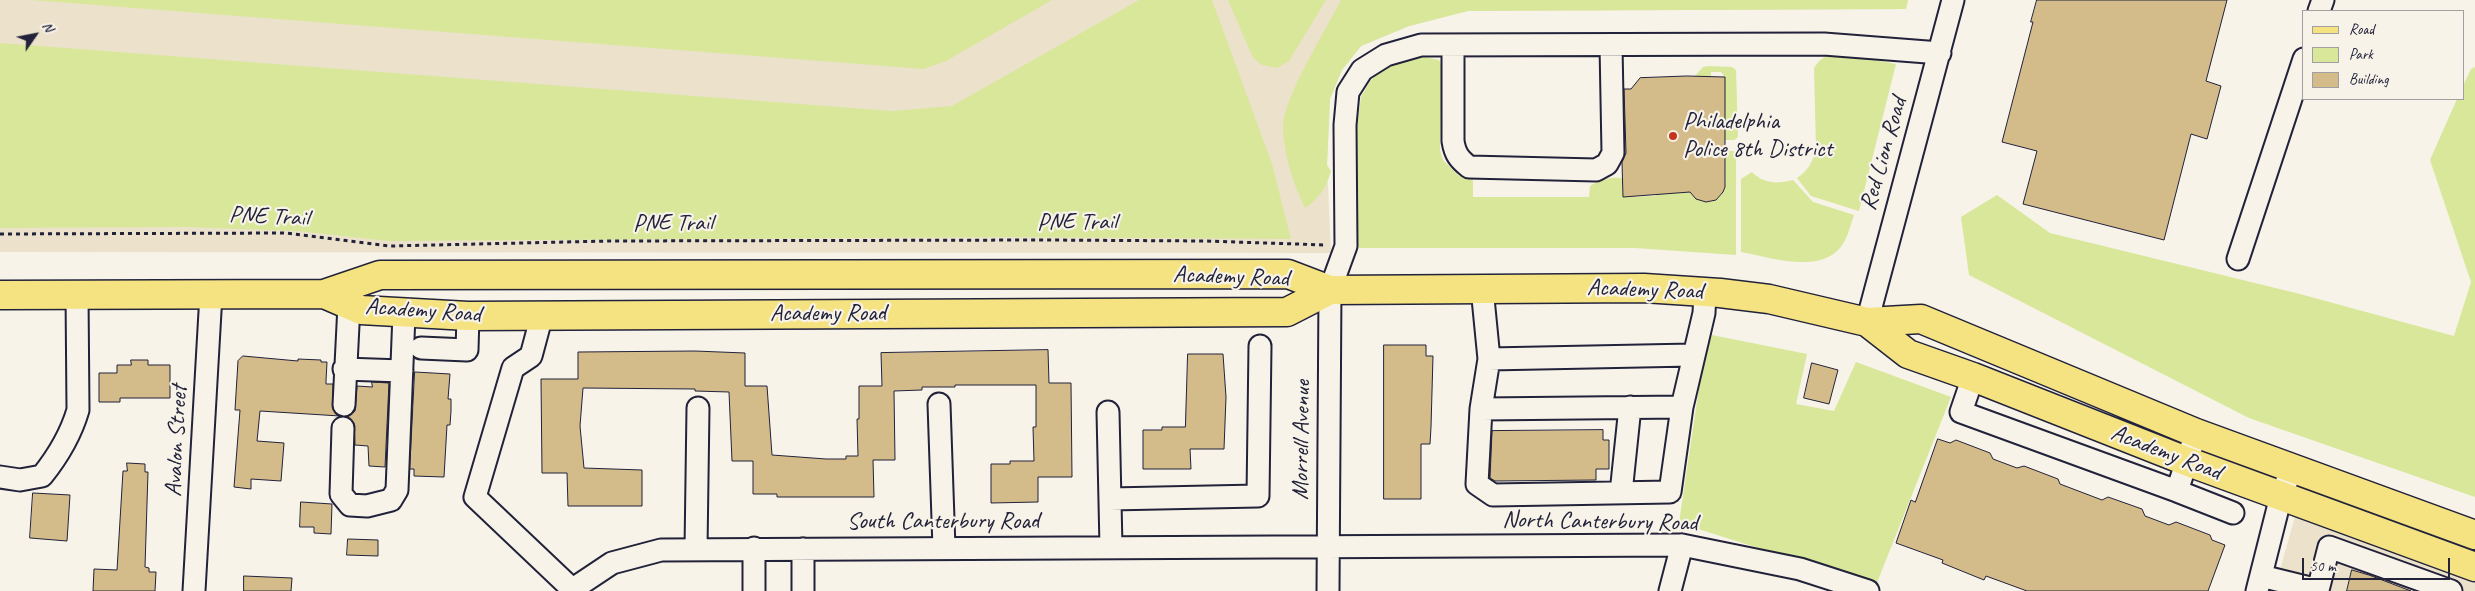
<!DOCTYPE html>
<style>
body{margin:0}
#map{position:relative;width:2475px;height:591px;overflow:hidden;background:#f7f3e8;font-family:Caveat,sans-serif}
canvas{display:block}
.legend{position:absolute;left:2302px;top:10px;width:162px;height:90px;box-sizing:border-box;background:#f7f3e8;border:1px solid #a29fa3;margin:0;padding:6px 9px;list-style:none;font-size:15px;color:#22223b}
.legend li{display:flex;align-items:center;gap:10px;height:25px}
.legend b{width:25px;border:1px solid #a29fa3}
.north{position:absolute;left:10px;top:10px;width:50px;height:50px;-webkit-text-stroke:4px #f7f3e8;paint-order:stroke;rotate:57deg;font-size:14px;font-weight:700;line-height:20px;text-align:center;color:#22223b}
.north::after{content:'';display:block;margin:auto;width:18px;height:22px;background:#22223b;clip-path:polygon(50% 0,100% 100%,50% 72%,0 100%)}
.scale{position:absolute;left:2302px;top:558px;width:148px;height:22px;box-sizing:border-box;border:2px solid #22223b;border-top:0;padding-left:6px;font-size:15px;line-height:18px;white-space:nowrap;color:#22223b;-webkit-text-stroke:4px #f7f3e8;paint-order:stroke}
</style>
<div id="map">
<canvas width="2475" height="591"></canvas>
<ul class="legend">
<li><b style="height:6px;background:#f5e382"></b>Road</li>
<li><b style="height:14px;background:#d8e79a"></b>Park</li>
<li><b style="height:14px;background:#d4bb8a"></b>Building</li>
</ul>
<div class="north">N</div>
<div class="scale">50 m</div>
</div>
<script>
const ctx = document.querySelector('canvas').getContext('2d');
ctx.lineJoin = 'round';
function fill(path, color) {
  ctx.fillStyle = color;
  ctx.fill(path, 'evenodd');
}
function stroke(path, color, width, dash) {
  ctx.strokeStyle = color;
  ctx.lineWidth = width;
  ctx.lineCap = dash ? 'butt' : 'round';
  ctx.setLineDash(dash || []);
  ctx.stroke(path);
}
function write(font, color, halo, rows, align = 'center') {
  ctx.font = font + ' Caveat,sans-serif';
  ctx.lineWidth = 4.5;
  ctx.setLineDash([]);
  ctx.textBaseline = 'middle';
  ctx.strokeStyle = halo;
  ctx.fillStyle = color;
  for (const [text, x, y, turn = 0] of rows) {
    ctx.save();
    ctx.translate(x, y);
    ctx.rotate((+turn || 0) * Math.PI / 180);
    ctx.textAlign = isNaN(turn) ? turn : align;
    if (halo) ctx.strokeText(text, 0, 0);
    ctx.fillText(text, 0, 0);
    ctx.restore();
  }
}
const built = new Path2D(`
 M0 0H1908L1906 9 1468 11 1409 26 1361 46 1342 70 1330 99 1327 165 1331 253 0 252Z
 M2296 513 2475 579V591H2274Z`);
const green = new Path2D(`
 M31 0H1052L946 61 924 69Z
 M1139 0H1212L1272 164 1291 239 1008 237 388 241 298 231 184 227 0 228V43L892 111 952 106Z
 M1228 0H1326L1289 61 1277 68 1262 65 1253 58Z
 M1341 0H1908L1906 9 1468 11 1409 26 1361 46 1342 70 1330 99 1327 165 1331 171C1326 188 1319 199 1305 208 1293 183 1284 156 1283 128 1282 100 1327 28 1341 0Z
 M1826 56H1853L1896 64 1859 211 1811 196 1797 178C1808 171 1813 162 1816 148L1814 68 1819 61Z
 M1425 57 1439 60 1442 66 1440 150 1443 160 1459 176 1473 178V197H1589L1590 186C1601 179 1609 177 1622 178L1623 197 1655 196 1659 193 1690 192C1695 198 1700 202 1707 202 1733 201 1724 167 1725 151H1734L1736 156V255L1635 248H1359L1357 242 1356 135 1361 97 1370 81 1381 70 1392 64Z
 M1708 66 1732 67 1736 70 1738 137 1734 140H1725L1724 76 1721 72H1711V77H1694L1703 67Z
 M2475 67V497L2249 418 1969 275 1961 217 1997 195 2050 233 2300 294 2454 336 2471 282 2430 160 2457 99H2464V84L2471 69Z
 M1752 172C1764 184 1777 184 1793 180L1813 202 1854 215C1850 227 1847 241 1838 250 1815 273 1769 257 1741 252V179Z
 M1707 334 1807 354 1796 404 1834 411 1856 362 1951 397 1876 585 1679 523Z`);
const building = new Path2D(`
 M2037 0H2227L2206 81 2221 86 2207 139 2191 134 2164 240 2023 204 2037 151 2002 142 2033 22H2031Z
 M1687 76 1725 77V187L1723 192 1716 200 1706 202 1696 199 1690 192 1623 197 1622 162 1626 153 1624 89H1631L1640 78Z
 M1384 345H1426V356H1433L1431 427 1430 444H1421V499H1384Z
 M1048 350 1049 383H1071L1072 477H1038V502L991 503V464H1010V461H1034L1033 427H1036V385H955V387H922V390L894 391 895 460H873L874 497H777V494H753V461H732L729 392 695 391V389L583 388 580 426 584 468 642 470V506H568L567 473H542L541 379H578V352L695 351 745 353V386H767L772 455 826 459H846V456H858L857 419H859V386H882L881 353Z
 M1188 354H1223L1226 397 1224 449H1190L1191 469H1143V430H1162V427H1185Z
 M243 356 298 361V359L321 360V362H327L326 381V384H333V410L340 416 260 411 257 441 284 443 281 481 251 479V489L234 487 240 410H235L238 361Z
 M131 360H148V365H170V398H120V402H99V373H117V365H131Z
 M1812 363 1838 370 1829 404 1804 398Z
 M415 372 450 374 448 399H451V411L450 425H447L444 477 414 476V469H410Z
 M372 382 389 383 385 467 369 466 368 446 355 445 354 423 347 417 355 411 357 386 372 387Z
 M1603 430V440H1609V469H1596V480L1495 481 1490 478 1492 431Z
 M1938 439 1950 443 1956 440 1990 453 1993 459 2017 468 2024 466 2058 479 2060 484 2102 500 2108 497 2142 509 2145 516 2169 525 2176 522 2210 535 2212 540 2225 545 2208 591H2027L1986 576 1984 580 1942 563 1943 560 1896 543 1911 500 1915 502Z
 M127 463 145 464V472H148L145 567 149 568V572H156L155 591H93L94 569 117 570 123 471H127Z
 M33 493 70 495 67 541 30 538Z
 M301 502 332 504 331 534 314 533V527H300Z
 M348 539 378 540V556L347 555Z
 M2352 570 2369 575 2411 591H2347Z
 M244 576 292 578 291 591H244Z`);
const path = new Path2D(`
 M0 234 286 233 390 246 609 241 1047 240 1205 241 1326 245`);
const minor = new Path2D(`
 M2319 11 2323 0
 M1453 45V141C1455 154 1459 159 1469 167L1596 170 1607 164 1613 153 1611 45
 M2238 259 2304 59
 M1482 288 1489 359 1481 409 1682 407 1704 313 1705 292
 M542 315 531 356 513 368 475 497 572 589
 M1867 322 1953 0
 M421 348 467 350 468 316
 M1489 359 1692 355
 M344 369 402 371
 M1973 377 1961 412 2177 491 2196 433
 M939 404 944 548
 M344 405 349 305
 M1481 409 1477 484 1493 495 1670 492 1682 407
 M1108 412 1111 547
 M343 428 341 494 350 505 367 506 391 500 397 490 404 314
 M0 477 20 480 42 476C58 456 71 434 78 410L77 294
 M2177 491 2233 513
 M1621 493 1630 407
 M1110 499 1258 496 1260 346
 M754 548V591
 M696 549 698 408
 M803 549V591
 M2261 576 2318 590 2329 547 2451 591
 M194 591 211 294
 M570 591 612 563 661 550 1682 545 1800 569 1868 591
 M1328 591 1330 290 1346 246 1345 125 1348 92 1362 70 1386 55 1421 45 1824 44 1940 53
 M1670 591 1682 545
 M2257 591 2281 496 2292 468`);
const major = new Path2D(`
 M324 294 361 310 468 316 1287 312 1330 290
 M0 295 324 294 380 275 1288 274 1330 290 1644 288 1720 293 1769 299 1867 322 1921 319 2196 433 2475 535
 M1867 322 1908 354 1973 377 2186 461 2475 567`);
const markers = [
 [1673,136,5,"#c8321e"]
];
const poiNames = [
 ["Philadelphia",1683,122],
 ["Police 8th District",1683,150]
];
const streetNames = [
 ["Red Lion Road",1884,154,-74],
 ["PNE Trail",269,217,3],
 ["PNE Trail",1077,223],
 ["PNE Trail",673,224],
 ["Academy Road",1231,277,2],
 ["Academy Road",1645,290,2],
 ["Academy Road",423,311,4],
 ["Academy Road",828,314],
 ["Morrell Avenue",1302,440,-89],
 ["Avalon Street",177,441,-87],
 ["Academy Road",2166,453,21],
 ["South Canterbury Road",943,522],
 ["North Canterbury Road",1600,522,1]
];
fill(built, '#ece2cc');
fill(green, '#d8e79a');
fill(building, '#d4bb8a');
stroke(building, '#22223b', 1);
stroke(minor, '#22223b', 25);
stroke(major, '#22223b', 31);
stroke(path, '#22223b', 3, [4, 4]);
stroke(minor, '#f7f3e8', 21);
stroke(major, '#f5e382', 28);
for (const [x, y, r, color] of markers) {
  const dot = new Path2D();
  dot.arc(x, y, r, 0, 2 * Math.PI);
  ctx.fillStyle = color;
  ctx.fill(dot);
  stroke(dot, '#f7f3e8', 2);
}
write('24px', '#22223b', '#f7f3e8', poiNames, 'left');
write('24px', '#22223b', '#f7f3e8', streetNames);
</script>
